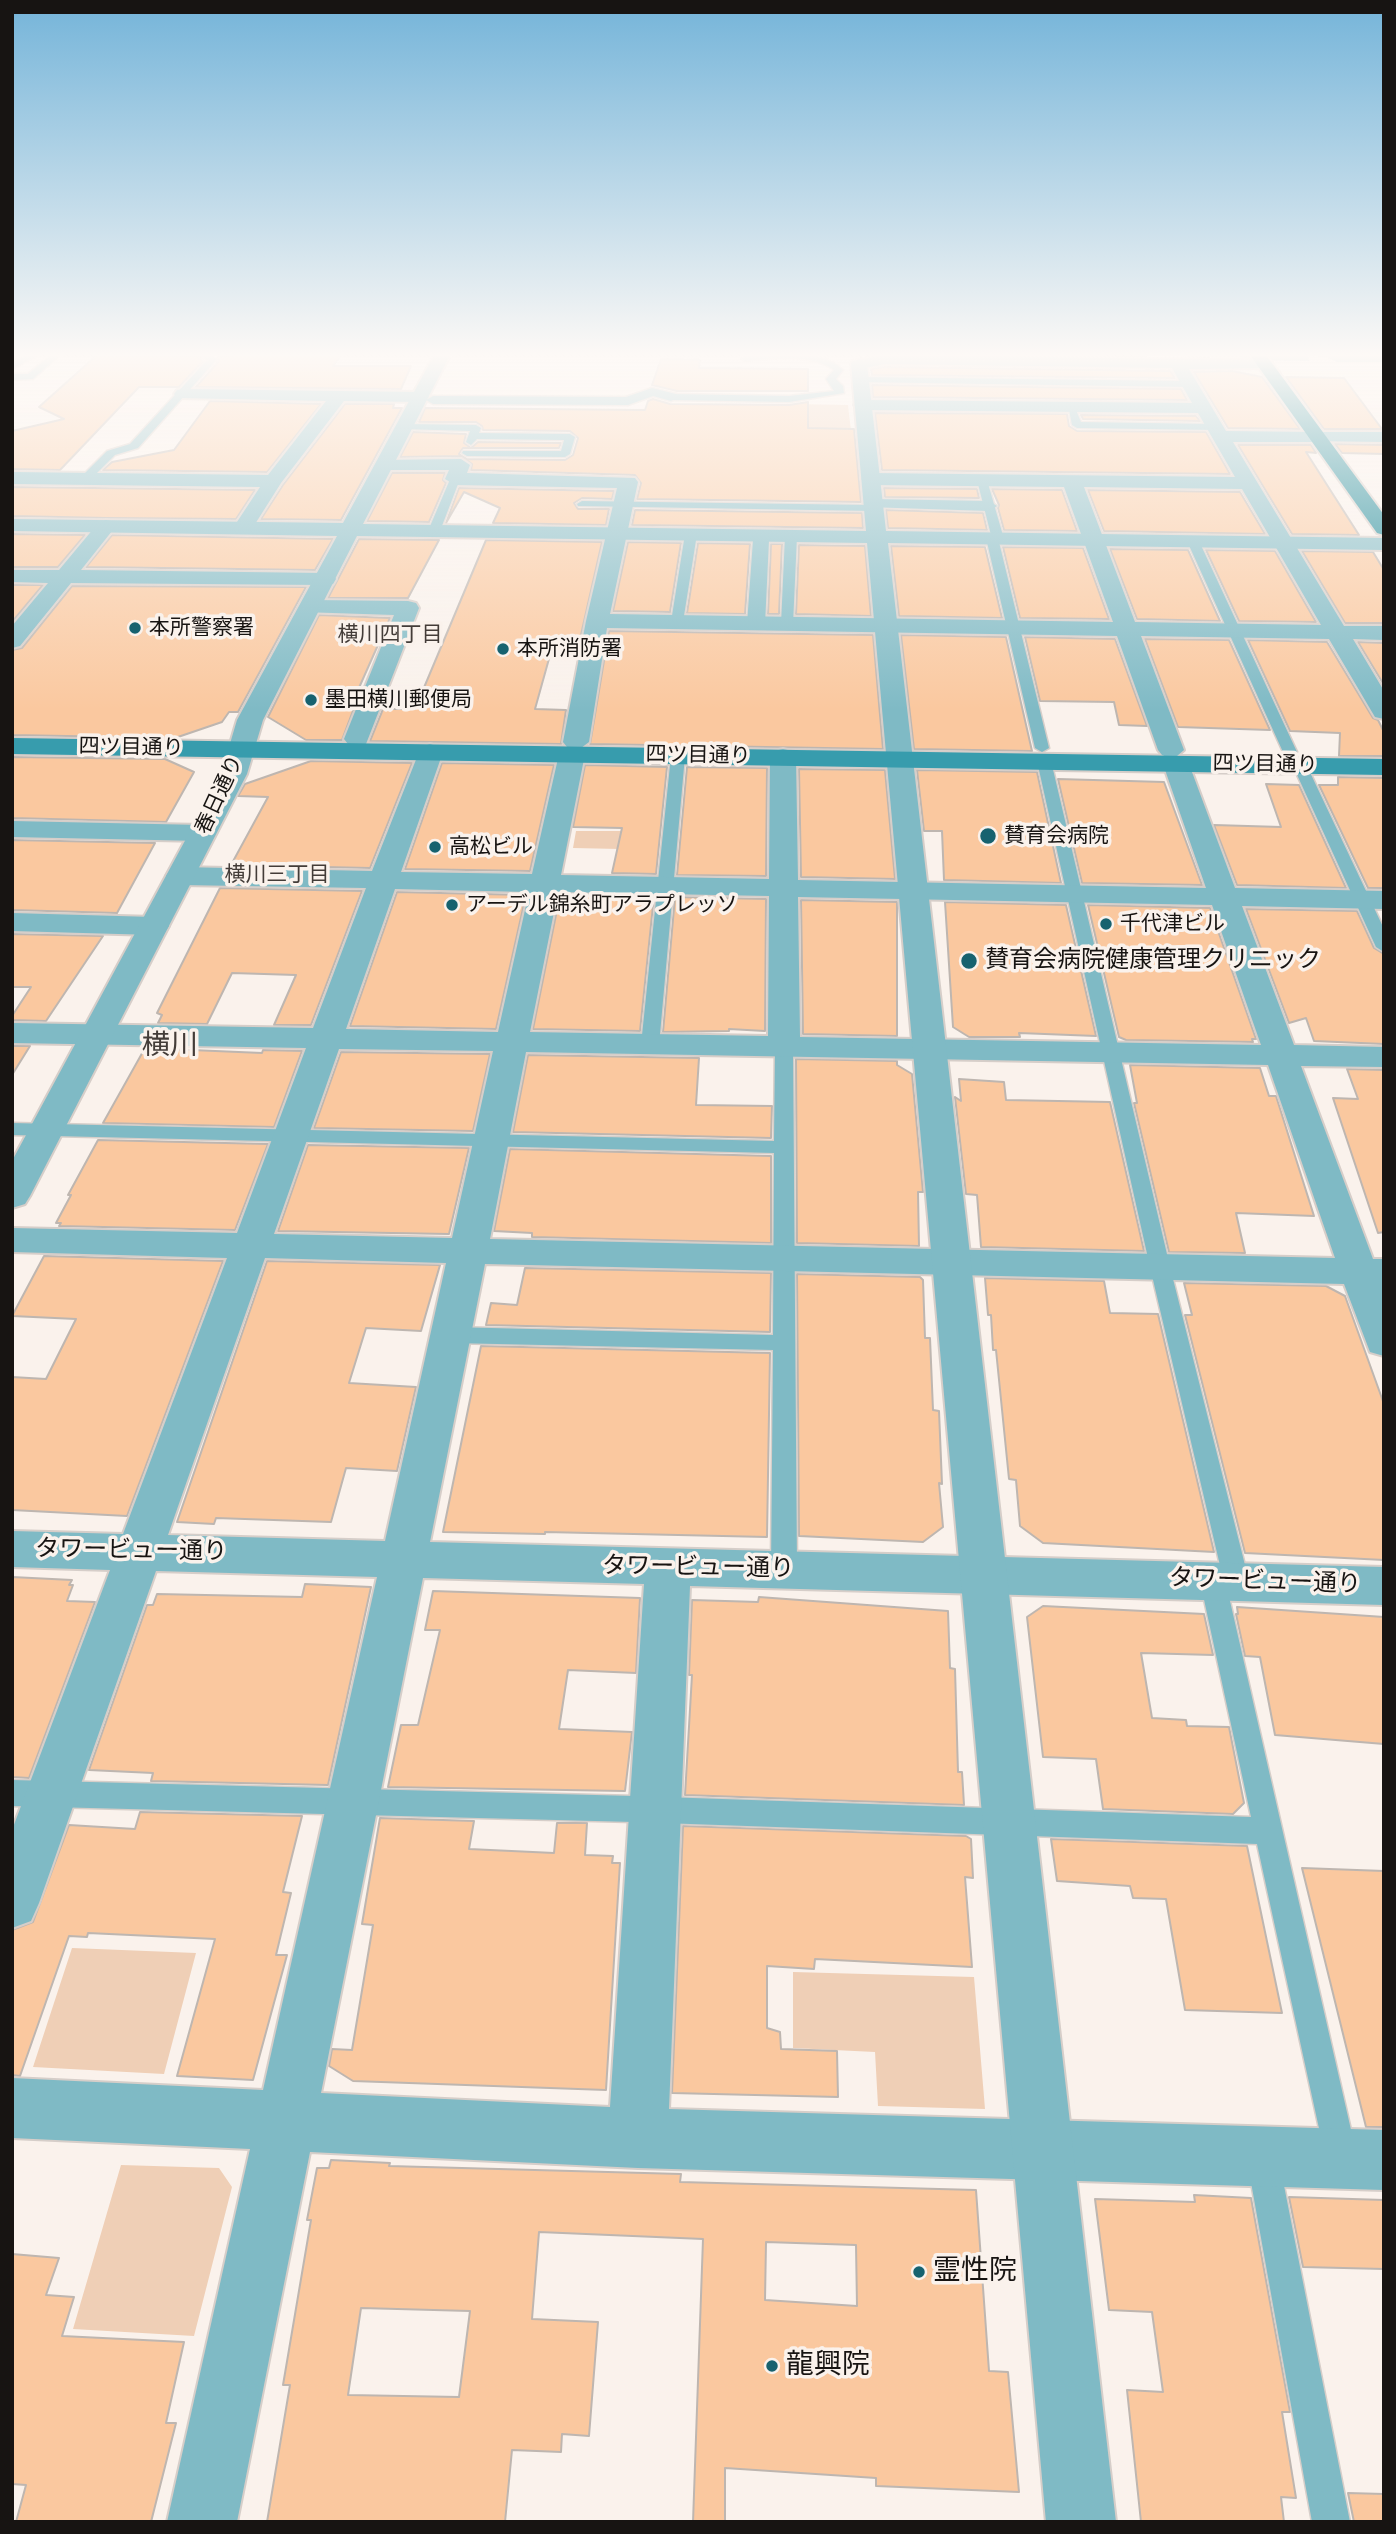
<!DOCTYPE html>
<meta charset="utf-8">
<style>
body{margin:0}
#map{position:relative;width:1396px;height:2534px;overflow:hidden;background:#faf2ec;font-family:Signika,sans-serif}
canvas{display:block}
.frame{position:absolute;inset:0;border:14px solid #171412;pointer-events:none}
</style>
<div id="map">
<canvas width="1396" height="2534"></canvas>
<div class="frame"></div>
</div>
<script>
const ctx = document.querySelector('canvas').getContext('2d');
ctx.lineJoin = 'round';
function fill(path, color) {
  ctx.fillStyle = color;
  ctx.fill(path, 'evenodd');
}
function stroke(path, color, width, dash) {
  ctx.strokeStyle = color;
  ctx.lineWidth = width;
  ctx.lineCap = dash ? 'butt' : 'round';
  ctx.setLineDash(dash || []);
  ctx.stroke(path);
}
function write(font, color, halo, rows, align = 'center') {
  ctx.font = font + ' Signika,"Noto Sans JP",sans-serif';
  ctx.lineWidth = 7;
  ctx.setLineDash([]);
  ctx.textBaseline = 'middle';
  ctx.strokeStyle = halo;
  ctx.fillStyle = color;
  for (const [text, x, y, turn = 0] of rows) {
    ctx.save();
    ctx.translate(x, y);
    ctx.rotate((+turn || 0) * Math.PI / 180);
    ctx.textAlign = isNaN(turn) ? turn : align;
    if (halo) ctx.strokeText(text, 0, 0);
    ctx.fillText(text, 0, 0);
    ctx.restore();
  }
}
const green = new Path2D(`
 M791 404 848 405 852 439H792Z
 M576 831H623L620 849 573 848Z
 M72 1948 196 1953 164 2074 33 2067Z
 M793 1972 974 1977 985 2109 878 2106 875 2052 793 2048Z
 M121 2165 219 2168 232 2187 194 2336 73 2329Z`);
const water = new Path2D(`
 M1121 355H1384V362H1337L1326 357 1308 356 1309 361 1244 360 1241 356Z`);
const building = new Path2D(`
 M97 355 197 356 203 361 179 387H139L60 470 12 469V431L64 419 39 407Z
 M235 355H341L333 366H411L401 389 196 387 219 361 218 357Z
 M661 359 700 360 699 368 808 369V391H677L652 385Z
 M885 367 1170 371 1175 378 872 375 871 369Z
 M1232 371 1262 377 1300 429 1228 428 1194 372Z
 M1286 377 1344 378 1382 429H1324Z
 M872 385 1181 389 1187 400 873 397Z
 M653 399 670 404 789 405 808 402V428L854 429 861 502 637 499 641 483 635 475 471 470 472 464 461 456 400 457 413 432 466 434 464 443 471 448 478 442 561 443 559 448H463L459 454 467 459 565 460 573 455 578 438 570 431 483 430 482 426 476 422H419L425 408 645 410 648 401Z
 M210 401 321 404 267 472 103 470 112 462 174 450Z
 M345 404H394L393 408H402L341 520 261 519 283 485Z
 M875 413 1067 414 1069 426 1077 431 1206 432 1230 474 882 470Z
 M1081 415 1196 416 1200 421 1083 419Z
 M1335 444 1384 445V454L1342 453Z
 M1238 445H1311L1316 453 1306 452 1359 535 1292 534Z
 M392 473H445L443 480 446 483 429 522 367 521Z
 M12 487 255 490 236 519 107 518 12 516Z
 M459 488 614 491 612 499 582 498 574 503 578 509H609L606 525 493 523 500 508 464 492 446 523Z
 M884 488 977 489 979 498 885 497Z
 M992 489 1062 490 1077 531 1004 530 998 508 999 505Z
 M1088 490 1240 492 1265 534 1104 531Z
 M635 510 862 513 863 528 632 525Z
 M886 510 983 513 987 530 888 528Z
 M12 534 85 535 58 567H12Z
 M112 535 333 539 315 570 86 567Z
 M359 539 439 540 408 598H328Z
 M486 540 602 542 578 648H552L535 709 566 710 561 744 370 741 383 709H415Z
 M628 542 681 543 670 612 613 611Z
 M698 543 750 544 745 614 687 613Z
 M771 544H782L779 614H768Z
 M799 545 865 546 871 616 796 614Z
 M891 546 985 547 1002 618 899 616Z
 M1003 547 1083 548 1109 619 1020 618Z
 M1110 549 1188 550 1220 621 1137 619Z
 M1206 550 1275 551 1316 622 1239 621Z
 M1302 551 1373 552 1384 570V623H1345Z
 M12 585H43L12 622Z
 M72 586 306 587 238 712H229L222 722 175 738 12 735V650L22 648Z
 M319 615 390 618 350 708H354L342 740H306L268 717Z
 M609 631 873 635 883 749 590 744Z
 M901 635 1006 637 1032 751 914 749Z
 M1025 637 1115 639 1147 726 1119 725 1114 702 1040 701Z
 M1145 639 1229 640 1270 730 1178 727Z
 M1248 640 1327 642 1373 718 1378 720 1384 732V756H1339L1340 733 1290 731Z
 M1358 642 1384 643V685Z
 M12 757 165 759 194 772 166 822 12 818Z
 M311 761 412 763 370 868 231 865 268 797 238 796 245 784Z
 M442 763 554 765 530 871 405 869Z
 M585 765 667 767 656 874 612 873 622 828 573 827Z
 M687 767 767 768 766 876 677 875Z
 M799 769 885 770 895 879 801 877Z
 M917 770 1037 772 1061 883 944 880 942 831H924Z
 M1338 777 1384 778V888H1368L1319 785H1338Z
 M1058 779 1164 782 1202 885 1082 883Z
 M1266 784 1299 785 1346 888 1237 885 1214 825 1281 827Z
 M12 840 155 843 117 913 12 910Z
 M220 888 362 891 311 1025H274L296 975 232 973 207 1024 158 1023 162 1015 157 1013Z
 M397 892 526 895 496 1029 350 1026Z
 M560 895 654 896 640 1031 533 1029Z
 M675 897 766 899 765 1031 729 1029V1031L663 1032Z
 M801 900 897 902V1036L803 1034Z
 M945 902 1066 905 1096 1036 1019 1033 1020 1037H969L953 1027Z
 M1088 905 1210 908 1256 1039H1252L1253 1042 1126 1040 1119 1037Z
 M1246 909 1357 911 1374 948 1384 954V1044L1314 1041 1306 1018 1289 1023Z
 M12 934 103 936 46 1021 12 1020V1016L31 987H12Z
 M12 1046H30L12 1075Z
 M145 1048 262 1053 263 1050 302 1051 274 1127 103 1123Z
 M341 1052 490 1054 473 1131 314 1128Z
 M528 1055 699 1058 696 1105 772 1106 771 1138 513 1132Z
 M796 1059 897 1061V1065L912 1074 923 1192H918L919 1246 797 1243Z
 M1130 1065 1260 1068 1269 1096H1276L1314 1216 1236 1213 1245 1253 1169 1252 1134 1103H1137Z
 M1347 1069 1384 1070V1232L1378 1233 1333 1098 1358 1099Z
 M959 1079 1004 1082 1006 1100 1110 1102 1144 1251 981 1247 977 1195 966 1194 955 1097 961 1101Z
 M98 1140 268 1144 235 1230 59 1226 61 1223H56L71 1195H68Z
 M308 1145 469 1148 449 1234 278 1231Z
 M510 1149 771 1156V1243L532 1237V1233L494 1231Z
 M44 1256 223 1261 127 1516 12 1510V1377L46 1379 76 1319 12 1316Z
 M267 1261 440 1265 421 1331 366 1328 349 1383 416 1387 397 1471 346 1468 331 1522 216 1518 214 1524 177 1522Z
 M525 1268 771 1273 770 1332 486 1325 491 1303 517 1305Z
 M797 1274 920 1277 923 1280 925 1338H930L933 1410 939 1411 942 1484 939 1483 943 1527 923 1542 799 1536Z
 M985 1278 1104 1281 1110 1313 1158 1314 1214 1552 1043 1543 1020 1526 1016 1480 1009 1479 996 1350H993L991 1315H988Z
 M1184 1283 1326 1286 1345 1296 1384 1404V1560L1245 1553 1185 1315H1192Z
 M481 1346 770 1353 767 1537 545 1532V1534L443 1532Z
 M12 1577 72 1580 69 1585H73L67 1601 95 1602 29 1778 12 1777Z
 M305 1584 371 1587 328 1785 151 1781 153 1773 89 1770 147 1605H153L157 1594 302 1597Z
 M433 1591 640 1598 636 1673 568 1670 559 1729 632 1732 625 1791 388 1787 401 1725H418L440 1630H425Z
 M759 1597 948 1611 950 1668 955 1669 958 1772H962L964 1805 685 1795 692 1675H689L692 1600 758 1602Z
 M1043 1606 1204 1614 1213 1655 1141 1653 1152 1718 1186 1720 1187 1726 1229 1727 1244 1803 1233 1814 1103 1809 1096 1759 1043 1757 1027 1617Z
 M1237 1607 1384 1617V1744L1275 1735 1260 1657 1245 1656 1236 1614H1238Z
 M140 1812 302 1816 283 1892 291 1893 276 1955H287L253 2080 177 2076 215 1939 88 1933 87 1937 69 1936 20 2076 12 2075V1930L33 1922 69 1825 135 1829Z
 M380 1818 474 1821 469 1849 554 1853 557 1823H587L585 1855 613 1856 612 1863H620L606 2090 353 2081 329 2066 332 2049 352 2050 373 1925 362 1924Z
 M683 1826 966 1836 971 1839 973 1878 965 1877 972 1967 815 1959 814 1969 767 1966V2028L780 2032 781 2049 837 2051 838 2097 672 2093Z
 M1051 1839 1247 1846 1282 2013 1185 2010 1166 1899 1133 1898 1130 1886 1057 1881Z
 M1302 1868 1384 1871V2127H1366Z
 M331 2160 390 2163 389 2166 681 2174 680 2182 976 2190 989 2371 1008 2372 1019 2492 876 2486V2478L725 2468V2522H693L703 2239 539 2232 532 2319 598 2322 589 2436 562 2434 561 2452 512 2450 505 2522H267L290 2385H283L311 2220H307L317 2168H329ZM766 2242 856 2245 857 2306 765 2300ZM361 2308 470 2311 459 2397 348 2395Z
 M1194 2195 1251 2198 1290 2412H1282L1296 2498 1281 2497 1284 2522H1141L1127 2390 1163 2392 1152 2312 1109 2310 1095 2199 1195 2202Z
 M1289 2197 1384 2200V2269L1303 2267Z
 M12 2254 59 2258 46 2295 74 2297 62 2336 184 2342 166 2423H176L151 2522H16L26 2485 12 2484Z
 M1348 2493 1384 2494V2522H1354Z`);
const service = new Path2D(`
 M28 355H38L12 369V362Z
 M51 355H60L33 379 12 380V374H28Z
 M199 355H210L217 359 138 448 115 455 89 481H81V477L107 451 130 444 207 360Z
 M751 355C780 355 821 348 843 370L836 379 843 386 844 393 789 402 671 400 666 397 671 394 789 396 834 391 826 379 834 370C811 353 772 358 745 361L741 358Z
 M860 377 1190 381 1195 384 1190 387 857 382V378Z
 M1068 405H1074L1081 422 1216 424 1221 427 1216 430 1077 428 1072 425Z
 M404 424 476 425 481 428 479 433 570 434 575 437 570 454 565 457 467 456 462 453 463 451H561L564 440 477 439 471 445 466 442 470 431 401 429 399 427Z
 M451 477 460 479 440 531 430 533 428 531Z
 M982 477 987 480 1004 539 999 542 1049 748 1042 752 1035 748 986 538 991 535 977 480Z
 M582 501 873 505 878 508 873 511 578 506 577 504Z
 M691 531 697 534 683 622 677 626 671 622 685 534Z
 M791 533 797 536 793 624 787 628 781 624 785 536Z
 M1189 539 1199 541 1297 752 1295 755 1290 756 1283 752 1187 541Z
 M678 752 685 756 659 1045 650 1050 641 1045 671 756Z
 M1044 757 1051 761 1170 1267 1249 1581 1245 1588 1236 1591 1227 1588 1357 2156 1353 2168 1341 2172 1329 2168 1325 2156 1257 1844 634 1822 12 1806V1780L634 1796 1251 1817 1200 1581 1204 1574 1213 1571 1222 1574 1150 1267 1037 761Z
 M1300 762 1307 766 1384 929V952L1376 947 1293 766Z
 M784 1043 793 1048 797 1570 793 1577 784 1580 775 1577 771 1570 773 1350 451 1343 443 1340 440 1335 443 1330 451 1327 773 1335 774 1153 12 1135V1123L774 1141 775 1048Z
 M1263 2144 1275 2148 1279 2160 1350 2522H1312L1247 2160 1251 2148Z`);
const pedestrian = new Path2D(`
 M652 388 676 394 678 397 671 401 653 396 628 405 433 404 426 400 433 396 626 397Z
 M873 499 989 501 997 506 989 511 867 507 865 504 867 501Z
 M761 535 769 540 765 624 756 630 747 624 753 540Z`);
const minor = new Path2D(`
 M882 355 1265 360 1273 365 1271 368 1189 369 1226 431 1315 432 1324 437 1315 442H1233L1344 626H1384V640L1353 639 1384 691V719L1375 717 1372 712 1329 639 1141 636 1184 750 1177 756 1185 758 1189 764 1235 888 1384 891V909L1242 906 1294 1045 1384 1047V1067L1301 1066 1373 1259H1384V1356L1370 1352 1344 1284 485 1264 430 1542 1384 1567V1605L690 1586 669 2109 1384 2130V2190L638 2168 310 2152 237 2522H167L250 2149 12 2138V2078L263 2090 377 1577 156 1571 39 1903 31 1921 12 1928V1830L110 1570 12 1567V1531L123 1534 227 1258 12 1252V1228L237 1233 306 1048 12 1043V1023L313 1028 366 888 180 885 170 882 166 876 170 870 180 867 372 871 421 747 430 744 439 747 443 752 401 872 532 874 559 754 567 747 563 742 586 621 617 488 455 485 445 479 449 470H385L378 468 376 464 378 460 461 459 470 465 467 473 635 478 638 482 610 614 1113 622 1064 487 871 485 861 479 871 473 1235 477 1198 413 863 410 854 405 863 400 1192 403 1172 368 885 364 859 369 851 364 853 361ZM1084 487 1242 489 1321 625 1135 622ZM607 628 1117 636 1158 750 1162 755 1170 758 1163 764 1206 888 798 880 796 757 792 751 783 749 774 751 770 757 769 879 561 875 585 754 581 748 589 742ZM395 889 529 892 498 1032 346 1029ZM558 892 769 896 768 1036 530 1032ZM798 897 1212 905 1261 1045 800 1037ZM339 1049 493 1051 452 1238 274 1234ZM526 1052 1268 1065 1335 1258 490 1239ZM265 1258 446 1263 385 1541 168 1535ZM423 1578 644 1584 610 2107 321 2093Z
 M183 389 420 392 429 397 420 402 344 401 281 483 250 532H236L233 528 260 487 12 484V472L268 475 326 401 177 398 174 394 177 390Z
 M106 520 113 522 116 526 81 570 325 573 333 574 336 579 333 584 325 585 71 583 20 646 12 648V626L48 583 12 582V570H59L99 522Z
 M310 600 408 601 416 603 419 608 366 744 357 747 348 744 344 739 394 615 302 612 299 607 302 602Z
 M12 821 202 825 212 827 216 833 212 839 202 841 12 837Z
 M12 913 154 917 165 920 169 926 165 932 154 935 12 931Z`);
const tertiary = new Path2D(`
 M434 355H450L363 524 866 531 851 364 859 359 867 364 886 531 1384 538V550L888 543 1116 2522H1046L867 543 357 536 263 720 247 774 30 1196 25 1204 12 1208V1161L221 774 237 720 337 536 12 531V519L343 523Z
 M1315 432H1384V442L1309 441 1306 437 1309 433Z`);
const secondary = new Path2D(`
 M12 738 1384 759V775L12 754Z`);
const primary = new Path2D(`
 M1250 355H1266L1384 515V535L1377 533Z`);
const markers = [
 [135,628,7,"#17626f"],
 [503,649,7,"#17626f"],
 [311,700,7,"#17626f"],
 [988,836,9,"#17626f"],
 [435,847,7,"#17626f"],
 [452,905,7,"#17626f"],
 [1106,924,7,"#17626f"],
 [969,961,9,"#17626f"],
 [919,2272,7,"#17626f"],
 [772,2366,7,"#17626f"]
];
const farPoinames = [
 ["本所警察署",149,628],
 ["本所消防署",517,649],
 ["墨田横川郵便局",325,700],
 ["賛育会病院",1004,836],
 ["高松ビル",449,847],
 ["アーデル錦糸町アラプレッソ",466,905],
 ["千代津ビル",1120,924]
];
const farNeighbourhoodnames = [
 ["横川四丁目",390,635],
 ["横川三丁目",277,875]
];
const farStreetnames = [
 ["四ツ目通り",131,748,1],
 ["四ツ目通り",698,756,1],
 ["四ツ目通り",1265,765,1],
 ["春日通り",220,795,-65]
];
const poiNames = [
 ["賛育会病院健康管理クリニック",985,961]
];
const streetNames = [
 ["タワービュー通り",131,1551,1],
 ["タワービュー通り",698,1568,1],
 ["タワービュー通り",1265,1582,2]
];
const quarterNames = [
 ["横川",170,1047]
];
const nearPoinames = [
 ["霊性院",933,2272],
 ["龍興院",786,2366]
];
fill(green, '#efcfb6');
fill(water, '#66b3c2');
fill(building, '#fac89f');
stroke(building, '#beb6b0', 2);
stroke(service, '#d6cec9', 3);
stroke(pedestrian, '#d6cec9', 3);
stroke(minor, '#d6cec9', 4);
stroke(tertiary, '#d6cec9', 4);
stroke(secondary, '#d6cec9', 4);
stroke(primary, '#d6cec9', 4);
fill(service, '#7fbac5');
fill(pedestrian, '#7fbac5');
fill(minor, '#7fbac5');
fill(tertiary, '#7fbac5');
fill(secondary, '#379cad');
fill(primary, '#0f8394');
const sky = ctx.createLinearGradient(0, 0, 0, 710);
sky.addColorStop(0, '#74b4d9');
sky.addColorStop(0.5, '#fdf9f6');
sky.addColorStop(1, '#fdf9f600');
ctx.fillStyle = sky;
ctx.fillRect(0, 0, 1396, 710);
for (const [x, y, r, color] of markers) {
  const dot = new Path2D();
  dot.arc(x, y, r, 0, 2 * Math.PI);
  ctx.fillStyle = color;
  ctx.fill(dot);
  stroke(dot, '#faf2ec', 2.5);
}
write('21px', '#171412', '#faf2ec', farPoinames, 'left');
write('21px', '#433c38', '#faf2ec', farNeighbourhoodnames);
write('21px', '#171412', '#faf2ec', farStreetnames);
write('24px', '#171412', '#faf2ec', poiNames, 'left');
write('24px', '#171412', '#faf2ec', streetNames);
write('28px', '#433c38', '#faf2ec', quarterNames);
write('28px', '#171412', '#faf2ec', nearPoinames, 'left');
</script>
